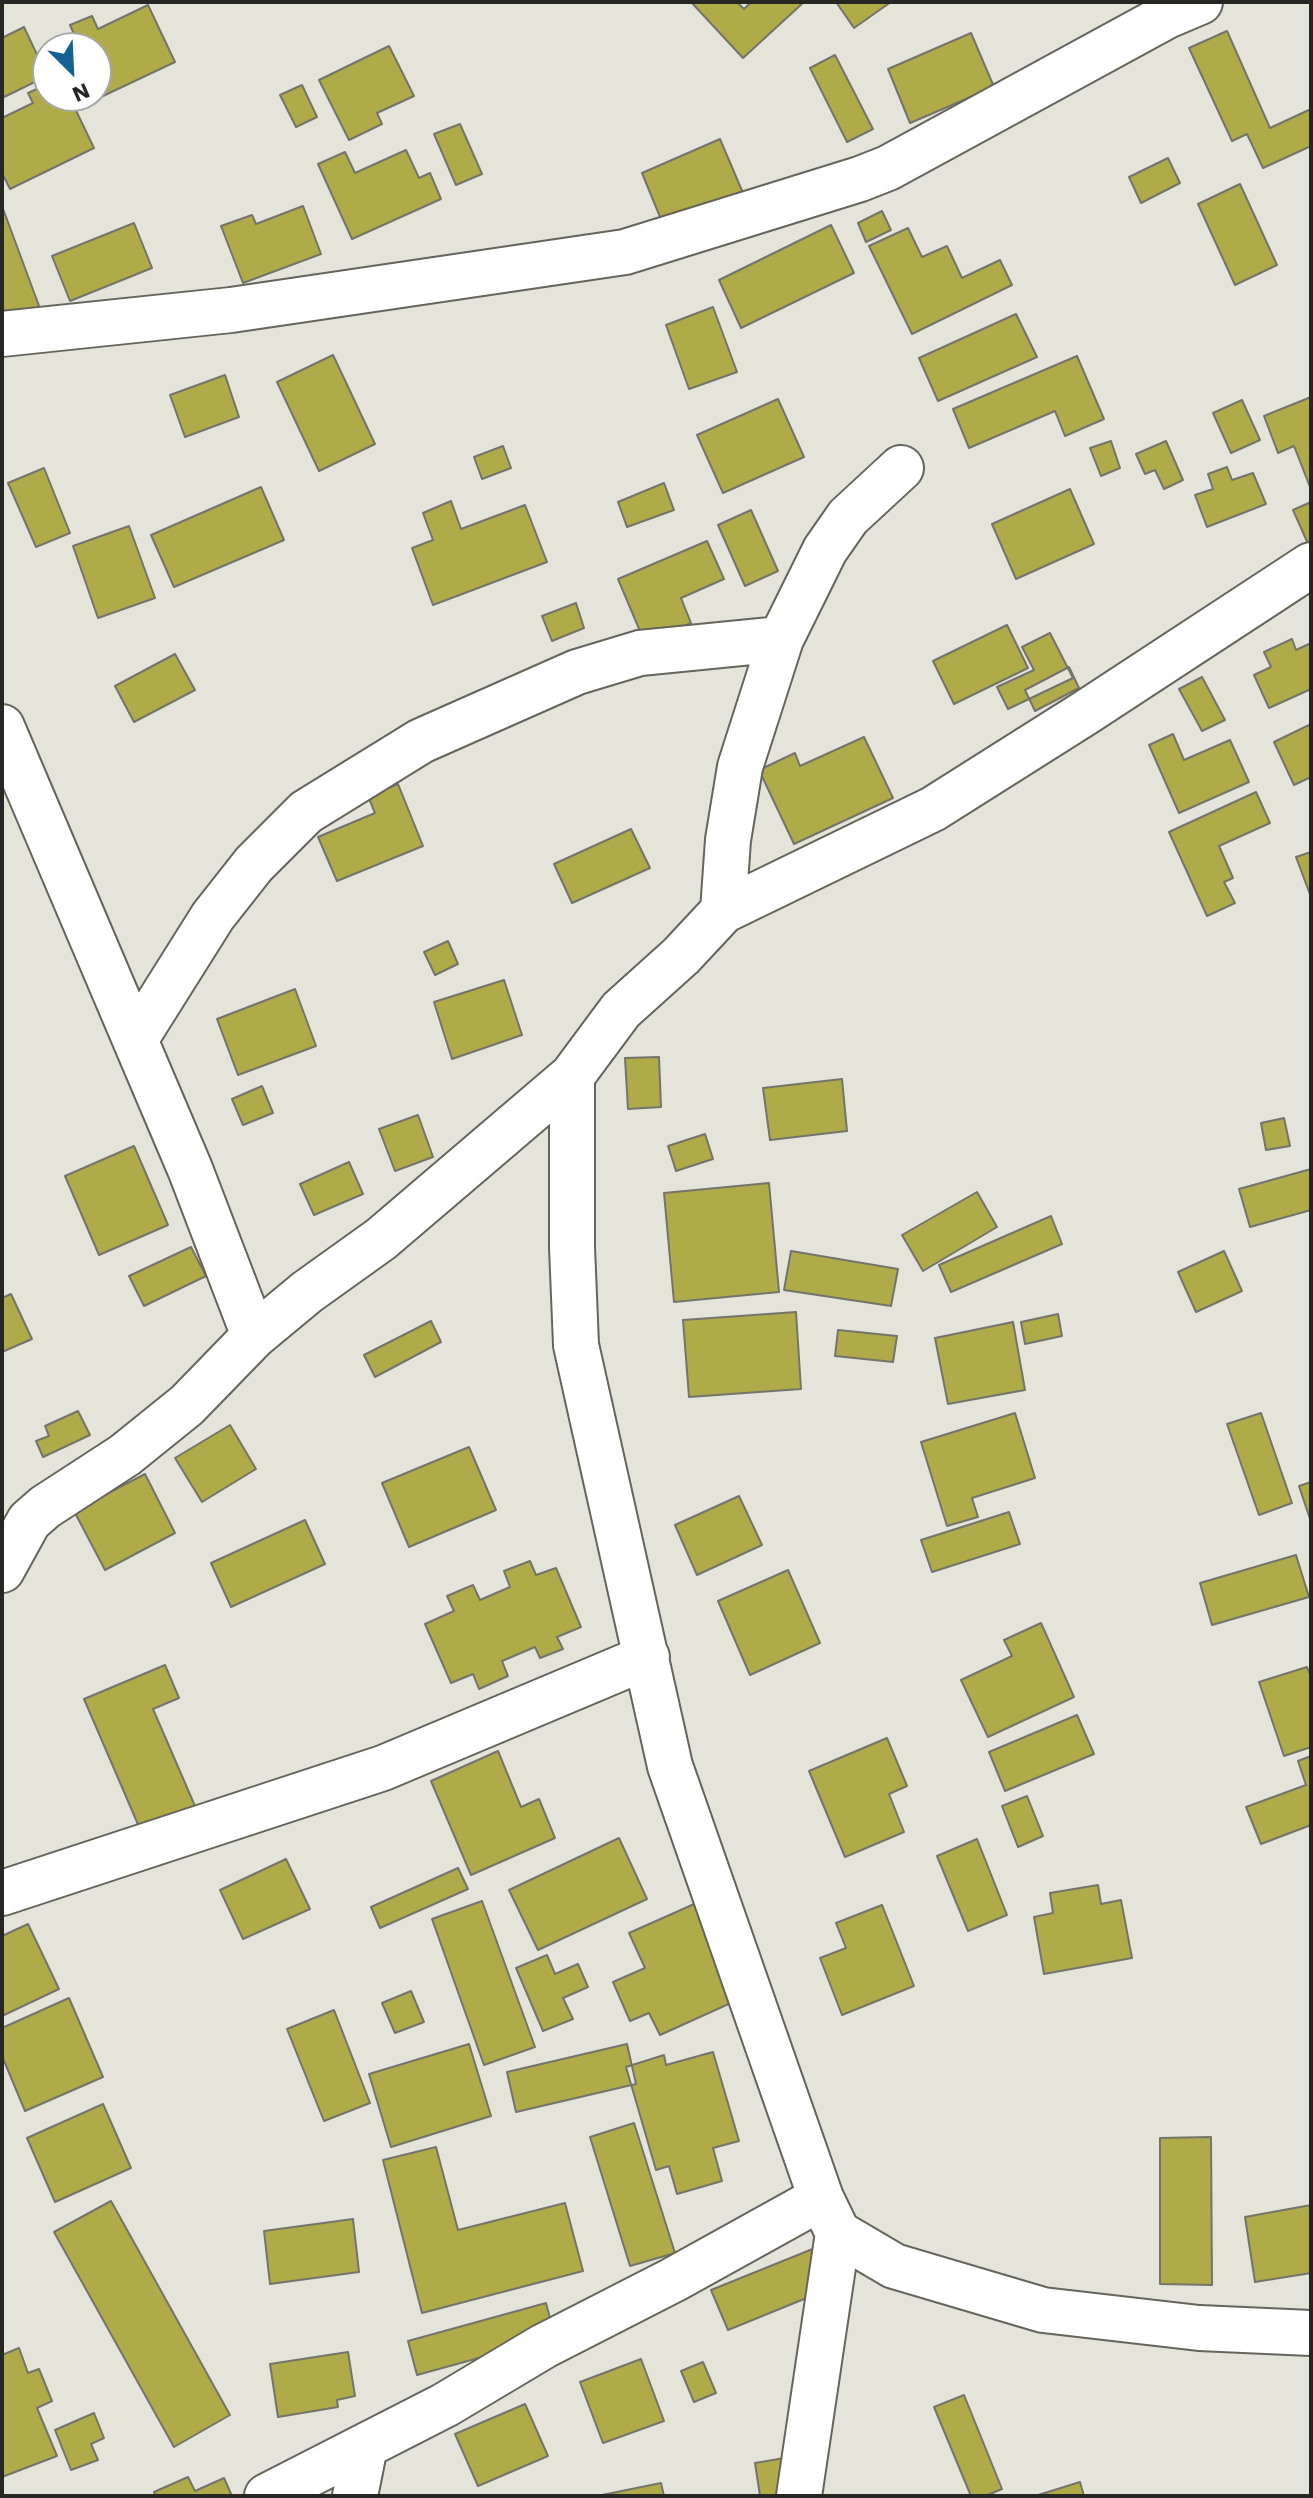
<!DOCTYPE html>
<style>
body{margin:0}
#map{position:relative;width:1313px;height:2498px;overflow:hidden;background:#e4e4da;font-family:"Work Sans",sans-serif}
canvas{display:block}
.frame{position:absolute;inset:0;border:4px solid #262622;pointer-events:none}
.north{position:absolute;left:32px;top:32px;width:80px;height:80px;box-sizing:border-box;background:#fff;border:2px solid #a8a8a7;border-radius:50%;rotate:156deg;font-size:22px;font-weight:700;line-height:32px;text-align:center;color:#262622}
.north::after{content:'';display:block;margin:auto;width:28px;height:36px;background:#146194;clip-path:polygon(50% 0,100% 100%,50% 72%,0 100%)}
</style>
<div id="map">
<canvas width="1313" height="2498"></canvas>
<div class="frame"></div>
<div class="north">N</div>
</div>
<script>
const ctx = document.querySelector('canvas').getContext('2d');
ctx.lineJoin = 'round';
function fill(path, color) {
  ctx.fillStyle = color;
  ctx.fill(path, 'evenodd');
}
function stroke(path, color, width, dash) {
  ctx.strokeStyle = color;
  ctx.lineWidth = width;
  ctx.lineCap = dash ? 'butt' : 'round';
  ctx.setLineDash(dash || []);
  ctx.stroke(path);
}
const building = new Path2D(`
 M691 2H737L744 9 751 2H804L743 58Z
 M836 2H891L854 28Z
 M148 5 175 62 84 105 79 96H96V48H67L78 43 70 25 92 16 98 29Z
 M24 27 47 76 2 98V38Z
 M1227 31 1270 128 1311 109V146L1263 168 1247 134 1232 141 1189 48Z
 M971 33 994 87 910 123 888 69Z
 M389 46 414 96 377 113 382 124 349 140 319 80Z
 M835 55 873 129 847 142 810 68Z
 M48 84V96H69L94 148 10 189 2 173V118L33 103 28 93Z
 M302 85 317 117 296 127 280 95Z
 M460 124 482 174 456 185 434 134Z
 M720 139 746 200 667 234 642 173Z
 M406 150 419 178 430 173 441 199 352 239 318 164 345 152 355 173Z
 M1168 158 1180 183 1141 203 1129 177Z
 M1240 184 1277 265 1235 285 1198 204Z
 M2 206 42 314 2 320Z
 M303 206 321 254 243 283 221 226 252 215 256 224Z
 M882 211 891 230 866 242 858 223Z
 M134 223 152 268 70 301 52 256Z
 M831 225 854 273 741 328 719 280Z
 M908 228 922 257 947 246 962 278 1000 260 1012 285 912 334 869 246Z
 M713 307 737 372 689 389 666 325Z
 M1016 314 1037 357 938 401 919 358Z
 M333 355 375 444 319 471 277 382Z
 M1077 356 1104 419 1065 436 1055 411 969 448 953 409Z
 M225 375 239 417 185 437 170 395Z
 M1311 397V486L1310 487 1294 446 1278 453 1264 416Z
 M778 399 804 457 723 493 697 435Z
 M1242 400 1260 440 1231 453 1213 413Z
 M1111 441 1120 468 1101 476 1090 448Z
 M1166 441 1183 480 1164 489 1155 470 1145 474 1136 454Z
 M503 446 511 468 482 479 474 457Z
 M1227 467 1232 480 1253 473 1266 504 1207 527 1195 495 1213 489 1208 474Z
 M44 468 70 533 36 547 8 483Z
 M664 483 674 510 627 527 618 502Z
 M261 487 284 540 174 587 151 535Z
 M1070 489 1094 544 1016 579 992 524Z
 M451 501 461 529 525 505 547 562 433 605 412 548 433 540 423 513Z
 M1311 502V545L1309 546 1293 510Z
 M751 510 778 571 745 586 718 525Z
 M129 526 155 598 98 618 73 546Z
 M707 541 724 579 681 598 691 623 645 643 618 579Z
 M576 603 584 628 552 641 542 616Z
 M1007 625 1028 668 954 704 933 661Z
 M1050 633 1073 678 1008 709 997 687 1034 670 1022 647Z
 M1292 639 1296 650 1311 643V689L1269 708 1254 675 1271 667 1264 652Z
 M175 654 195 690 134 722 115 686Z
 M1069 667 1079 688 1035 711 1025 690Z
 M1202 677 1225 720 1202 731 1179 689Z
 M1311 724V777L1294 785 1274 742Z
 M1173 734 1184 760 1230 740 1249 782 1179 813 1149 745Z
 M864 737 893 798 794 844 759 770 795 753 800 766Z
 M398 784 423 846 337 881 318 837 375 813 368 796Z
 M1256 792 1270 823 1219 846 1233 878 1224 882 1235 903 1207 916 1169 832Z
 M631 829 650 868 572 903 554 864Z
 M1311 852V897L1296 857Z
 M448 941 458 964 435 975 424 952Z
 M504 980 522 1035 452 1059 434 1002Z
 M295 989 316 1046 238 1075 217 1019Z
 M659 1057 661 1107 628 1109 625 1058Z
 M842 1079 847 1131 770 1140 763 1088Z
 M262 1086 273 1113 243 1125 232 1099Z
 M418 1115 433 1157 395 1171 379 1129Z
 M1284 1118 1290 1146 1266 1150 1261 1123Z
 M705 1134 713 1159 676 1171 668 1146Z
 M134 1146 168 1225 99 1255 65 1176Z
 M349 1162 363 1194 314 1215 300 1184Z
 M1311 1169V1210L1250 1227 1239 1189Z
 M769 1183 779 1292 674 1302 664 1193Z
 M977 1192 997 1227 923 1271 902 1235Z
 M1051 1216 1062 1244 951 1292 939 1265Z
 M191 1247 206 1276 144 1306 129 1276Z
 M791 1251 898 1269 891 1306 784 1290Z
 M1224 1251 1242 1291 1196 1312 1178 1272Z
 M11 1294 32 1339 2 1352V1298Z
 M796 1312 801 1389 689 1397 683 1320Z
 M1058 1314 1062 1336 1025 1344 1021 1322Z
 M431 1321 441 1342 375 1377 364 1355Z
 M1013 1322 1025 1390 948 1404 935 1338Z
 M838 1330 897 1336 893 1362 835 1356Z
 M78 1411 90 1435 43 1457 36 1441 49 1436 45 1426Z
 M1015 1413 1035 1478 972 1498 978 1517 947 1526 921 1442Z
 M1261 1413 1292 1503 1259 1515 1227 1424Z
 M230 1425 256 1469 202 1502 175 1458Z
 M469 1447 496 1510 409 1547 382 1483Z
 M145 1474 175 1533 105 1570 74 1511Z
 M1311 1482V1522L1299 1486Z
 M739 1496 762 1545 697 1575 675 1525Z
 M1009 1512 1020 1544 932 1572 921 1540Z
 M305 1520 325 1564 231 1607 211 1563Z
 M1296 1555 1309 1597 1212 1625 1200 1583Z
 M530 1561 536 1575 556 1568 581 1627 557 1637 563 1649 540 1658 535 1647 502 1661 508 1676 479 1689 473 1674 451 1683 425 1624 454 1611 447 1596 473 1585 480 1600 510 1587 504 1571Z
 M788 1570 820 1643 750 1675 718 1601Z
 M1041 1623 1074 1697 988 1737 961 1680 1012 1656 1004 1640Z
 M165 1665 179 1698 153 1709 198 1813 143 1836 84 1699Z
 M1307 1667 1311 1677V1747L1284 1756 1259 1682Z
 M1077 1715 1094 1754 1005 1791 989 1752Z
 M887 1738 907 1786 889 1794 904 1832 845 1857 809 1771Z
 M498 1751 521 1807 539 1799 555 1838 471 1875 431 1781Z
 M1311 1756V1825L1261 1844 1246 1807 1306 1785 1298 1761Z
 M1027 1796 1043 1836 1018 1847 1002 1806Z
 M619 1838 647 1899 538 1950 509 1890Z
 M977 1839 1007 1915 968 1931 937 1856Z
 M286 1859 310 1909 243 1939 220 1890Z
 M458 1868 468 1889 380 1928 371 1907Z
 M1098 1885 1101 1904 1121 1900 1132 1958 1044 1974 1034 1917 1053 1913 1050 1893Z
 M710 1897 753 1993 660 2035 649 2013 630 2021 613 1982 645 1968 629 1933Z
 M482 1901 535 2047 484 2065 432 1919Z
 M882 1905 914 1986 842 2015 820 1958 846 1948 836 1923Z
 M28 1924 59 1989 2 2016V1936Z
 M547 1955 555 1974 578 1964 588 1987 563 1998 573 2019 543 2031 516 1968Z
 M411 1991 424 2022 395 2033 382 2003Z
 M69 1998 103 2077 25 2111 2 2056V2028Z
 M334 2010 370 2103 324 2121 287 2029Z
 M469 2044 491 2116 391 2147 369 2074Z
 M627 2044 636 2084 516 2112 507 2072Z
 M713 2052 739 2141 713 2148 722 2181 677 2194 669 2166 656 2170 626 2067 664 2055 666 2065Z
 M103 2104 131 2168 55 2202 27 2138Z
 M634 2123 675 2253 630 2266 590 2137Z
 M1211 2137 1212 2285 1160 2284V2138Z
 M436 2147 458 2230 565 2203 583 2271 422 2313 383 2160Z
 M111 2201 230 2415 174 2447 54 2232Z
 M1311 2205V2273L1255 2282 1245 2217Z
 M353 2219 359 2272 270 2284 264 2231Z
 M820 2246 836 2286 728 2330 711 2290Z
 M546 2303 555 2337 417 2375 408 2341Z
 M19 2348 28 2373 39 2369 52 2401 37 2408 57 2456 2 2477V2355Z
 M348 2352 355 2396 337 2400 338 2407 278 2417 270 2364Z
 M641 2359 664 2421 603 2443 580 2382Z
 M703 2362 716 2393 694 2402 681 2371Z
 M964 2395 1002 2489 985 2496H971L934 2407Z
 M525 2404 548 2456 478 2486 455 2434Z
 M94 2413 104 2438 91 2444 98 2460 71 2470 55 2430Z
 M814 2453 822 2496H760L755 2463Z
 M188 2477 195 2491 224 2478 232 2496H155L154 2492Z
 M1080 2482 1084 2496H1035Z
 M661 2483 664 2496H597Z`);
const minor = new Path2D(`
 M2 334 231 310 625 252 860 179 888 168 1167 16 1200 2
 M2 727 190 1169 254 1336
 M723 911 728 840 740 767 781 639 825 550 848 517 901 468
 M135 1040 213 916 254 864 306 812 421 741 577 672 640 653 781 639
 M572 1076V1247L576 1345 670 1766 821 2198 838 2233 894 2266 1043 2310 1199 2328 1311 2333
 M2 1570 29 1521 45 1507 125 1455 187 1405 254 1336 307 1292 381 1239 572 1076 621 1010 681 956 723 911 933 809 1085 713 1311 565
 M2 1893 383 1768 647 1657
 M267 2496 445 2405 544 2346 673 2280 821 2198
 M355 2496 365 2446
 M799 2496 838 2233`);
fill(building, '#afab49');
stroke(building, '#74746b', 2);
stroke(minor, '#65655c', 48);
stroke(minor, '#fff', 44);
</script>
